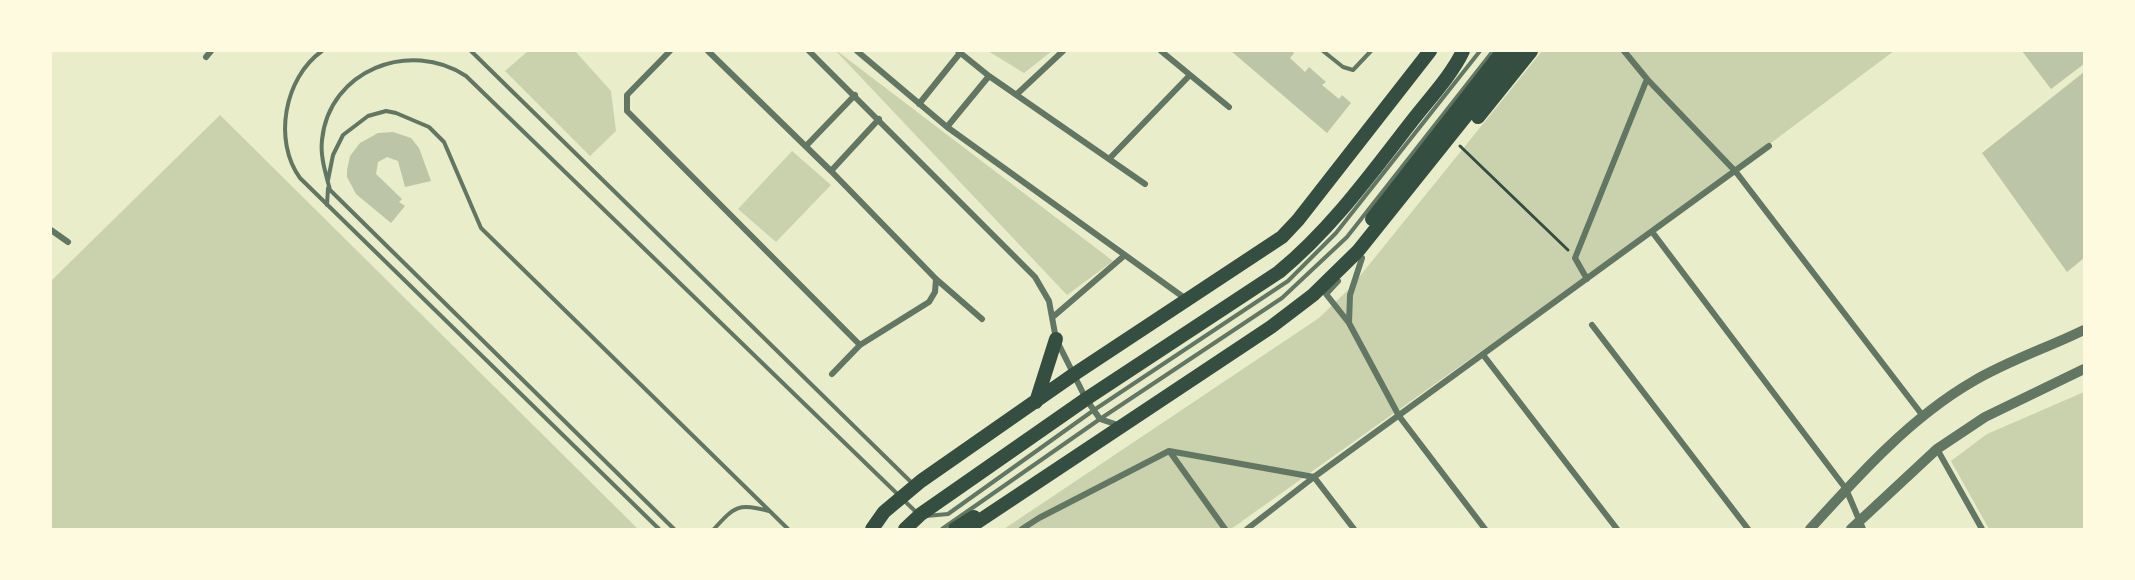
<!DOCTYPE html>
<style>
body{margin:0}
#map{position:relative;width:2135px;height:580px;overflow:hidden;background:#e9edc9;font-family:"Roboto Condensed",sans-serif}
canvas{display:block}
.frame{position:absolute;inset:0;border:52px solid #fefae0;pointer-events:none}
</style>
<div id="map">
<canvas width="2135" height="580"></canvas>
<div class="frame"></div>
</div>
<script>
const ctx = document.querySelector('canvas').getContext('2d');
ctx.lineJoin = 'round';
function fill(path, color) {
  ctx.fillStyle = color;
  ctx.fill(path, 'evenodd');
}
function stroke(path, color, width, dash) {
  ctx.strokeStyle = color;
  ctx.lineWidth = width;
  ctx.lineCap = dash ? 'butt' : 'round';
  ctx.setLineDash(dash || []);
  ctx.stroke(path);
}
const green = new Path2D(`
 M528 51H575L611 91 616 131 590 156 505 71Z
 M836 51H837L1113 261 1067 295Z
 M988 51H1052L1024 73Z
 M1542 51H1894L1712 187 1231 529H1004L1319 318 1351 287Z
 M220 115 638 529H51V281Z
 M792 151 831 185 776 242 738 209Z
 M2084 392V529H1989L1951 461 1987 434Z`);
const building = new Path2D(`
 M1231 51H1292L1294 53 1290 58 1305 72 1309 67 1326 82 1322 85 1339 99 1342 95 1351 103 1327 133Z
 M2022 51H2084V64L2051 89Z
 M2084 72V258L2067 272 1982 153Z
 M393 132 411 138 419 148 431 181 405 187 398 161 387 157 378 162 376 174 402 199 399 202 405 206 391 223 356 194 347 177V170L350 156 360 143 378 133Z`);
const path = new Path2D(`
 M1460 146 1568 250`);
const service = new Path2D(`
 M322 51C284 78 273 141 300 178L659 529
 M471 51 912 483
 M1323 51 1343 67 1353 70 1371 51
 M328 180 333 155 343 135 368 116 386 111 396 113 429 127 444 142 481 228 788 529
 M327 205 328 188
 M926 516 948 514 1094 410 1288 281 1336 233 1480 51
 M674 529 330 190C326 174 320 157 322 140 329 70 410 39 466 76L916 512
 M714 529C735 506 738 503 769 511
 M942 529 1100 419 1282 298 1347 237 1493 51`);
const minor = new Path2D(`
 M670 51 627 95V111L860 345
 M708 51 831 171 936 279 982 319
 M809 51 1035 277 1049 301 1056 339 1086 399 1100 419 1118 425
 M857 51 947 127 1186 299
 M958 51 989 76 1145 184
 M1161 51 1229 107
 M1624 51 1647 79 1736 172 1923 416
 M206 57 211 51
 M1017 94 1063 51
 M919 104 960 53
 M947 127 989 76
 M806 146 855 95
 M1109 159 1190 75
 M831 171 879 119
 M51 230 68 242
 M1653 233 1846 489 1863 529
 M1362 258 1350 295 1349 323 1399 416 1485 529
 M1587 279 1575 258 1647 79
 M1338 281 1326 294 1349 323
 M1054 316 1125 255
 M1592 325 1748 529
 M1484 356 1617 529
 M832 374 860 345 929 302 935 292 936 279
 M1937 449 1982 529
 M1170 452 1225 529
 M1022 529 1039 518 1169 451 1314 477 1354 529
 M1247 529 1314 477 1769 146`);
const tertiary = new Path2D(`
 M1810 529C1858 476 1910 418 1972 382 2007 361 2047 348 2084 330
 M1851 529 1937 449 1985 417 2084 369`);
const primary = new Path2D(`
 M1478 117 1531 51
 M1372 219 1503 51
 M1036 402 1056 339
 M872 529 884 512 921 481 1073 375 1282 237 1298 220 1430 51
 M905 529 921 514 1086 399 1279 272C1332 228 1370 175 1412 121 1429 99 1451 76 1463 51
 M955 529 974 517
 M967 529 1271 327 1313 295 1358 251 1518 51`);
fill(green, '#cad2ad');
fill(building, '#bcc5a7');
stroke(path, '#344e41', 3);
stroke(service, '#617663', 4);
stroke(minor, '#617663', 6);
stroke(tertiary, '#617663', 10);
stroke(primary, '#344e41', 14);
</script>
